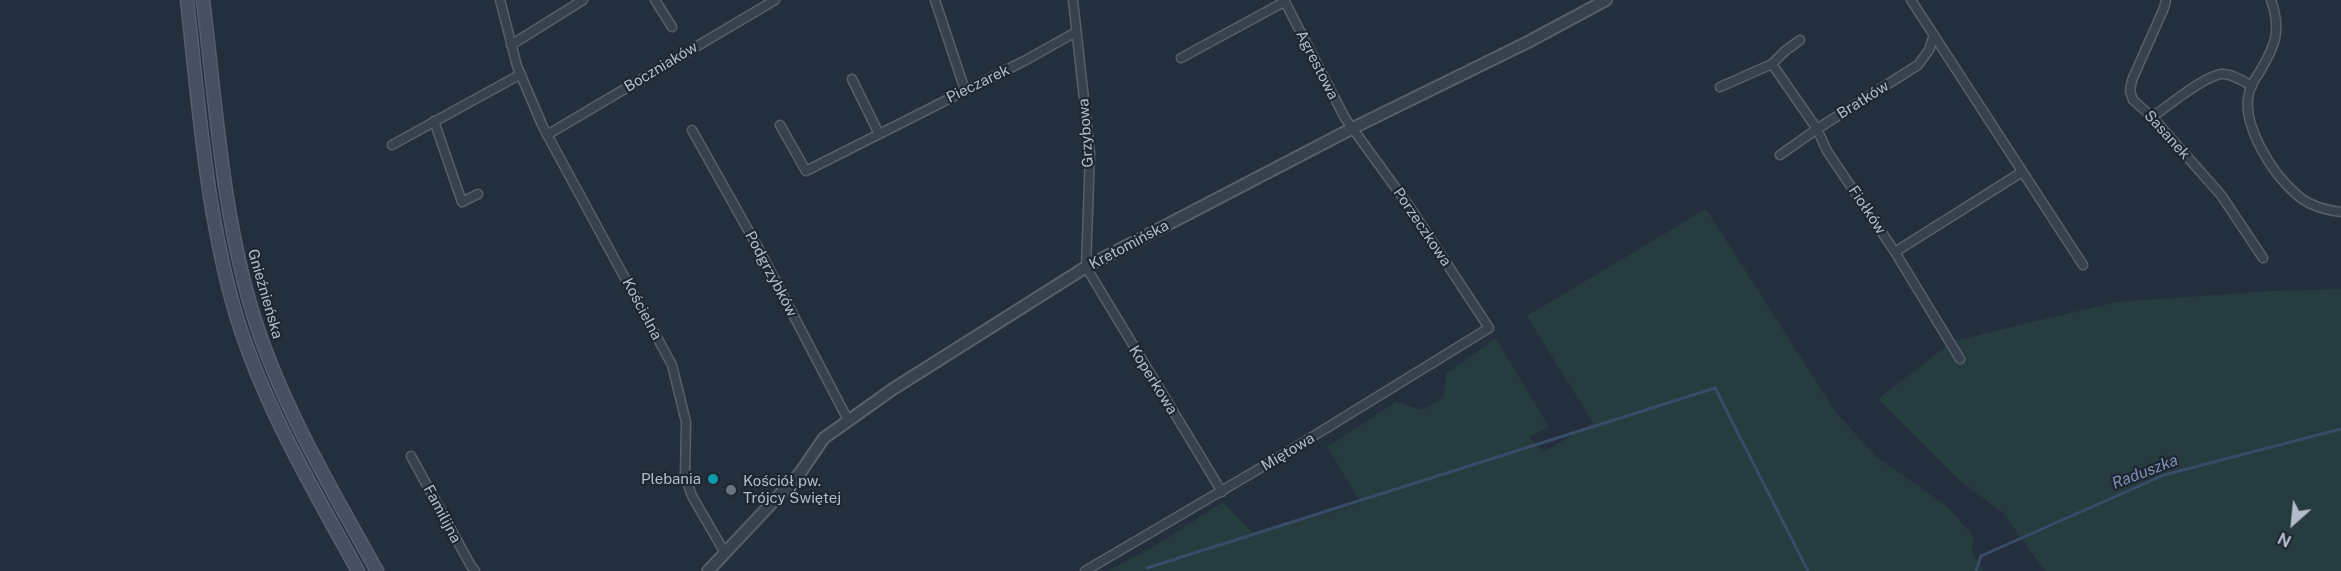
<!DOCTYPE html>
<meta charset="utf-8">
<style>
body{margin:0}
#map{position:relative;width:2341px;height:571px;overflow:hidden;background:#242f3e;font-family:"Public Sans",sans-serif}
canvas{display:block}
.north{position:absolute;left:2263px;top:493px;width:60px;height:60px;-webkit-text-stroke:4px #1d2633;paint-order:stroke;rotate:207deg;font-size:16px;font-weight:700;line-height:24px;text-align:center;color:#b4bcc9}
.north::after{content:'';display:block;margin:auto;width:21px;height:27px;background:#b4bcc9;clip-path:polygon(50% 0,100% 100%,50% 72%,0 100%)}
</style>
<div id="map">
<canvas width="2341" height="571"></canvas>
<div class="north">N</div>
</div>
<script>
const ctx = document.querySelector('canvas').getContext('2d');
ctx.lineJoin = 'round';
function fill(path, color) {
  ctx.fillStyle = color;
  ctx.fill(path, 'evenodd');
}
function stroke(path, color, width, dash) {
  ctx.strokeStyle = color;
  ctx.lineWidth = width;
  ctx.lineCap = dash ? 'butt' : 'round';
  ctx.setLineDash(dash || []);
  ctx.stroke(path);
}
function write(font, color, halo, rows, align = 'center') {
  ctx.font = font + ' "Public Sans",sans-serif';
  ctx.lineWidth = 4.5;
  ctx.setLineDash([]);
  ctx.textBaseline = 'middle';
  ctx.strokeStyle = halo;
  ctx.fillStyle = color;
  for (const [text, x, y, turn = 0] of rows) {
    ctx.save();
    ctx.translate(x, y);
    ctx.rotate((+turn || 0) * Math.PI / 180);
    ctx.textAlign = isNaN(turn) ? turn : align;
    if (halo) ctx.strokeText(text, 0, 0);
    ctx.fillText(text, 0, 0);
    ctx.restore();
  }
}
const green = new Path2D(`
 M1706 209 1835 411 1874 455 1948 507 1973 536 1972 552 1984 571H1108L1158 544 1223 502 1255 535 1361 503 1327 447 1396 402 1422 410 1444 397 1446 374 1496 338 1549 427 1529 437 1543 452 1593 423 1527 316Z
 M2341 289V571H2045L2003 513 1959 480 1878 399 1953 341 2116 302 2272 291Z`);
const stream = new Path2D(`
 M1147 568 1715 388 1808 571
 M1976 571 1981 556 2164 475 2341 429`);
const minor = new Path2D(`
 M500 0 517 66 543 127 672 365 686 422 685 476 692 496 725 553
 M655 0 672 27
 M935 0 965 90
 M1073 0 1090 153 1086 267 1222 492
 M1911 0 2083 265
 M2166 0 2164 8 2132 80 2130 91 2133 100 2152 117 2221 195 2263 258
 M2271 0C2282 31 2275 46 2259 73 2255 79 2250 86 2249 93 2241 124 2272 173 2295 193 2307 205 2325 210 2341 212
 M511 45 583 0
 M1181 58 1284 2
 M1772 64 1817 129 1827 151 1895 252 1960 359
 M852 79 879 134
 M1720 87 1772 64 1785 51 1800 40
 M2152 117C2168 106 2203 77 2221 74 2231 73 2243 81 2252 86
 M434 121 462 202 478 194
 M780 125 806 171 1026 60 1076 32
 M692 130 761 253 848 420
 M547 135 775 0
 M392 145 521 74
 M1780 155 1817 129 1918 65 1929 50 1934 35
 M1895 252 2022 172
 M411 456 471 566 475 571
 M1085 571 1286 453 1489 328 1411 209 1345 118 1284 0`);
const tertiary = new Path2D(`
 M708 571 800 473 824 438 893 389 1086 267 1353 128 1528 42 1606 0`);
const secondary = new Path2D(`
 M187 0C199 106 206 215 237 318 265 408 313 489 358 571
 M203 0C216 104 222 213 253 314 281 405 331 488 377 571`);
const markers = [
 [713,479,6,"#0f9aa8"],
 [731,490,6,"#6b7280"]
];
const streetNames = [
 ["Agrestowa",1317,65,63],
 ["Boczniaków",661,67,-31],
 ["Pieczarek",978,84,-26],
 ["Bratków",1863,100,-32],
 ["Grzybowa",1086,133,-94],
 ["Sasanek",2167,135,48],
 ["Fiołków",1867,210,56],
 ["Porzeczkowa",1422,227,56],
 ["Kretomińska",1129,245,-28],
 ["Podgrzybków",771,274,62],
 ["Gnieźnieńska",265,294,74],
 ["Kościelna",642,309,62],
 ["Koperkowa",1153,380,58],
 ["Miętowa",1288,452,-31],
 ["Familijna",442,514,62]
];
const poiNames = [
 ["Plebania",701,479],
 ["Kościół pw.",743,481,"left"],
 ["Trójcy Świętej",743,498,"left"]
];
const waterNames = [
 ["Raduszka",2145,472,-21]
];
fill(green, '#263c3f');
stroke(stream, '#394c67', 3);
stroke(minor, '#565f6c', 11);
stroke(tertiary, '#565f6c', 14);
stroke(secondary, '#565f6c', 15);
stroke(minor, '#38414e', 8);
stroke(tertiary, '#38414e', 10);
stroke(secondary, '#465061', 12);
for (const [x, y, r, color] of markers) {
  const dot = new Path2D();
  dot.arc(x, y, r, 0, 2 * Math.PI);
  ctx.fillStyle = color;
  ctx.fill(dot);
  stroke(dot, '#1d2633', 2);
}
write('15px', '#b4bcc9', '#1d2633', streetNames);
write('15px', '#b4bcc9', '#1d2633', poiNames, 'right');
write('italic 16px', '#7c92b1', '#1d2633', waterNames);
</script>
